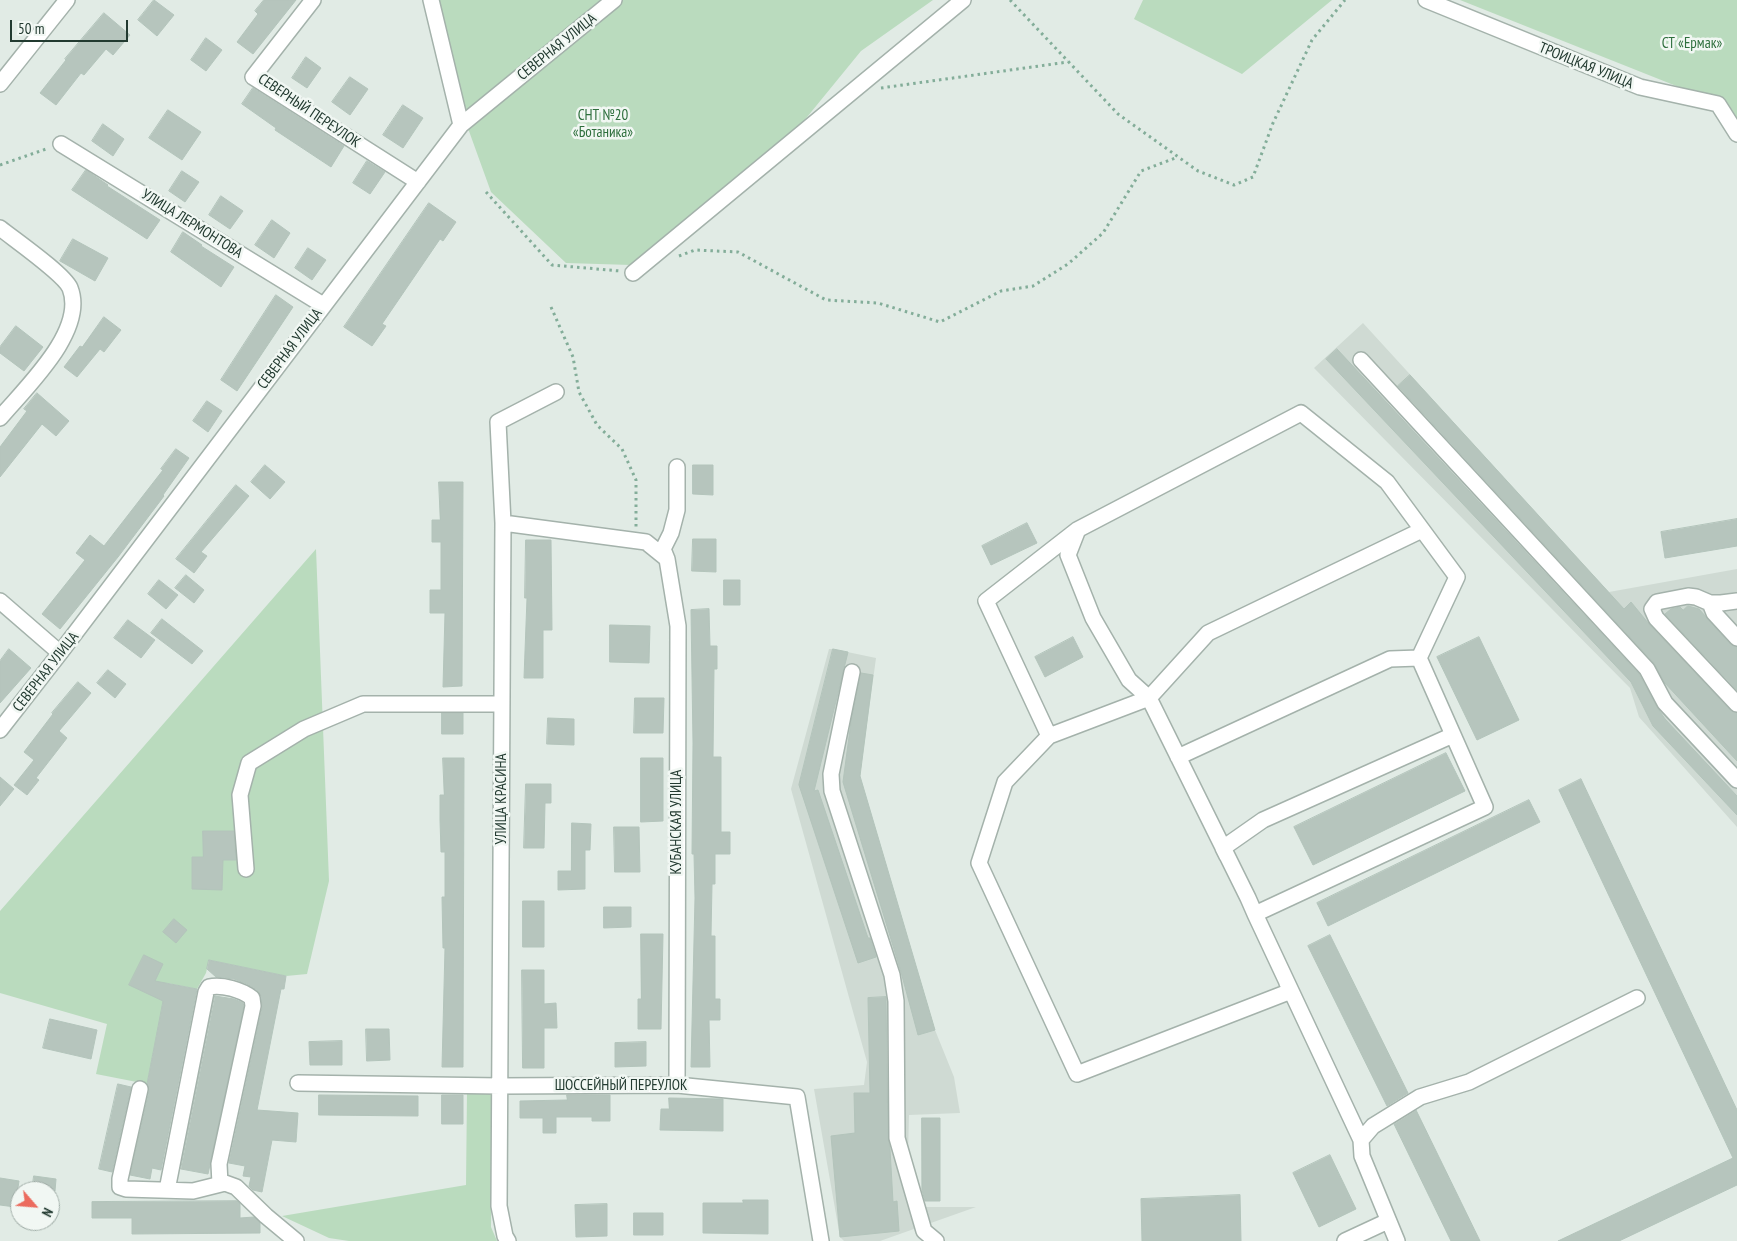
<!DOCTYPE html>
<meta charset="utf-8">
<style>
body{margin:0}
#map{position:relative;width:1737px;height:1241px;overflow:hidden;background:#e1ebe5;font-family:"PT Sans Narrow",sans-serif}
canvas{display:block}
.north{position:absolute;left:10px;top:1181px;width:50px;height:50px;box-sizing:border-box;background:#f1f7f3;border:1px solid #9eaba5;border-radius:50%;rotate:117deg;font-size:14px;font-weight:700;line-height:20px;text-align:center;color:#223a30}
.north::after{content:'';display:block;margin:auto;width:18px;height:22px;background:#eb6b5e;clip-path:polygon(50% 0,100% 100%,50% 72%,0 100%)}
.scale{position:absolute;left:10px;top:20px;width:118px;height:22px;box-sizing:border-box;border:2px solid #223a30;border-top:0;padding-left:6px;font-size:15px;line-height:18px;white-space:nowrap;color:#223a30;-webkit-text-stroke:4px #f1f7f3;paint-order:stroke}
</style>
<div id="map">
<canvas width="1737" height="1241"></canvas>
<div class="north">N</div>
<div class="scale">50 m</div>
</div>
<script>
const ctx = document.querySelector('canvas').getContext('2d');
ctx.lineJoin = 'round';
function fill(path, color) {
  ctx.fillStyle = color;
  ctx.fill(path, 'evenodd');
}
function stroke(path, color, width, dash) {
  ctx.strokeStyle = color;
  ctx.lineWidth = width;
  ctx.lineCap = dash ? 'butt' : 'round';
  ctx.setLineDash(dash || []);
  ctx.stroke(path);
}
function write(font, color, halo, rows, align = 'center') {
  ctx.font = font + ' "PT Sans Narrow",sans-serif';
  ctx.lineWidth = 5;
  ctx.setLineDash([]);
  ctx.textBaseline = 'middle';
  ctx.strokeStyle = halo;
  ctx.fillStyle = color;
  for (const [text, x, y, turn = 0] of rows) {
    ctx.save();
    ctx.translate(x, y);
    ctx.rotate((+turn || 0) * Math.PI / 180);
    ctx.textAlign = isNaN(turn) ? turn : align;
    if (halo) ctx.strokeText(text, 0, 0);
    ctx.fillText(text, 0, 0);
    ctx.restore();
  }
}
const built = new Path2D(`
 M1363 323 1609 592 1737 569V827L1639 717 1630 688 1314 368Z
 M829 649H833L876 658 860 776 935 1030 954 1077 960 1113 909 1115 908 1154 924 1207H976L880 1241H844L840 1237 814 1089 864 1085 867 1062 791 789Z`);
const green = new Path2D(`
 M432 0H933L861 51 803 122 631 265 566 263 491 192 461 109Z
 M1143 0H1332L1242 74 1134 19Z
 M1460 0H1737V133L1714 101Z
 M316 549 329 881 307 974 286 976 209 960 206 973 197 989 167 983 147 1084 96 1074 107 1024 0 993V911Z
 M467 1092 492 1093 491 1227 497 1241H349L329 1238 282 1216 466 1185Z`);
const building = new Path2D(`
 M154 0 174 15 157 36 138 20Z
 M264 0H296L253 54 237 42 258 14 255 11Z
 M104 13 130 35 113 55 106 49 84 75 81 73 56 105 40 93 66 60 65 59Z
 M206 38 222 50 206 71 191 60Z
 M306 57 321 68 307 88 292 78Z
 M350 77 368 89 350 115 332 102Z
 M253 88 344 146 331 167 275 130 276 128 242 104Z
 M403 105 423 118 403 148 383 135Z
 M168 110 201 132 182 160 149 138Z
 M103 124 124 139 113 156 92 141Z
 M367 161 385 172 370 194 353 183Z
 M86 170 108 185 107 186 160 220 147 239 72 190Z
 M182 171 199 182 185 202 169 191Z
 M221 196 243 211 230 229 209 215Z
 M429 203 456 222 443 241 440 239 382 324 386 326 372 346 344 327Z
 M272 220 290 233 274 258 255 245Z
 M183 232 202 245 201 246 234 267 221 287 171 252Z
 M73 239 108 258 95 281 60 261Z
 M308 248 326 260 312 280 295 268Z
 M276 295 293 307 237 391 221 380Z
 M104 317 121 330 104 352 100 349 77 377 64 367 80 346 82 347Z
 M16 326 43 347 24 371 0 353V347Z
 M1337 349 1639 674 1657 707 1665 719 1737 796V815L1653 726 1631 682 1326 359Z
 M1410 375 1624 609 1631 602 1649 624 1730 710 1737 713V761L1664 682 1654 663 1398 386Z
 M37 393 69 421 56 436 42 424 0 477V447L27 411 24 409Z
 M207 401 222 411 208 432 193 421Z
 M176 449 189 458 163 495 164 496 118 557 60 629 42 614 85 560 76 553 90 535 104 546 163 470 161 469Z
 M265 465 285 482 270 499 251 482Z
 M693 465H713V495L693 494Z
 M439 482H463L462 686 443 687 445 613H430V590H441V542H432V520H440Z
 M236 485 249 496 201 552 207 556 194 573 176 559Z
 M1737 519V546L1665 558 1661 532Z
 M1027 523 1037 543 991 565 982 546Z
 M693 539H716V572L692 571Z
 M526 540H551L552 630H543V678H524L527 598H525Z
 M186 575 204 590 194 603 175 588Z
 M159 580 178 595 166 609 148 594Z
 M724 580H740V605H724Z
 M1688 606 1699 609 1730 644 1737 647V690L1665 614 1671 609 1680 607 1683 610Z
 M709 609 710 646H717V669H714L713 757H721V832H730V854H715V884H712L711 936H715V999H720V1020H709L710 1067H691L695 898 694 854H692L693 743 691 610Z
 M162 619 203 651 192 664 151 633Z
 M128 620 155 640 141 658 114 638Z
 M610 625 650 626 649 663 610 662Z
 M1073 637 1083 657 1045 677 1035 657Z
 M1479 637 1519 720 1477 740 1437 657Z
 M9 649 31 668 0 703V661Z
 M833 649 848 652 814 791 818 790 868 938H870L876 957 858 963 799 785Z
 M108 670 126 684 115 698 97 683Z
 M861 673 873 675 860 776 935 1030 918 1035 901 972 843 782 851 722Z
 M78 682 91 693 59 731 67 738 36 778 39 780 27 795 14 785 34 760 24 752 53 714 52 713Z
 M635 698H664L663 733H634Z
 M442 713H463V734H442Z
 M548 718 574 719V745L547 744Z
 M1446 753 1465 791 1313 865 1294 827Z
 M443 758H464L463 1067H442L445 948H443L442 897H445V852H441L440 820V795H444Z
 M641 758H663V821L641 822Z
 M0 777 14 789 0 806Z
 M1581 779 1737 1110V1185L1619 1241H1558L1733 1158 1559 790Z
 M526 784H551V803H545L544 848H524Z
 M1529 800 1540 822 1328 926 1317 903Z
 M572 823 591 824 590 850H585V889L558 890V871H571Z
 M614 827H639L640 872H615Z
 M203 831H234L236 860H223L222 890 192 889V857H203Z
 M523 901H544V947H523Z
 M604 907H631V927L604 928Z
 M174 919 187 930 176 943 163 932Z
 M641 934H663L661 1029H638V999H641Z
 M1330 935 1407 1091 1408 1093 1387 1106 1308 946Z
 M144 955 163 964 155 981 197 989 162 1165 161 1170 152 1168 150 1179 130 1175 149 1091 147 1084 163 1001 129 985Z
 M209 960 286 976 284 989H281L257 1110 298 1113 296 1142 272 1140 262 1192 253 1190 249 1186 251 1177 243 1176 245 1166 229 1163 262 1008 261 996 257 990 247 984 234 979 216 977 207 969Z
 M522 970H544V1004L556 1003 557 1028H544V1068H523Z
 M215 996 234 999 243 1003 244 1006 208 1174 181 1169Z
 M886 997 888 1138 890 1149 893 1202 897 1201 899 1231 840 1237 831 1136 855 1133 854 1093H870L868 998Z
 M50 1019 97 1030 91 1059 43 1048Z
 M366 1029H389L390 1060 367 1061Z
 M342 1041V1065H310L309 1042Z
 M646 1042V1066L615 1067V1043Z
 M118 1084 131 1087 112 1172 99 1169Z
 M319 1095 418 1096V1116L319 1115Z
 M442 1095H463V1124H442Z
 M567 1095H610V1121H592V1117H556V1133H543V1118H520V1101L567 1100Z
 M669 1098 723 1099V1131L660 1130 661 1109H669Z
 M1416 1110 1480 1241H1451L1394 1124Z
 M922 1118H940V1201H925L922 1190Z
 M1330 1155 1356 1209 1319 1227 1293 1173Z
 M34 1176 56 1179 55 1191H32Z
 M0 1178 19 1181 15 1207 0 1205Z
 M1240 1195 1241 1241H1142L1141 1199Z
 M743 1200H768V1234L703 1233V1203H743Z
 M237 1201 240 1204V1218L254 1217 260 1223V1233L132 1234V1218H92V1202Z
 M607 1204V1236L576 1237 575 1205Z
 M634 1213H663V1235H634Z`);
const path = new Path2D(`
 M1010 0 1118 114 1198 171 1234 185 1253 177 1273 123 1312 40 1345 0
 M881 88 1068 62
 M0 165 49 148
 M486 192 552 265 620 271
 M679 256 695 250 738 252 826 300 878 303 940 322 1001 291 1033 286 1068 264 1103 233 1141 171 1178 157
 M551 307 573 357 579 392 597 425 622 449 636 480V527`);
const minor = new Path2D(`
 M313 0 253 77 418 182
 M431 0 461 125
 M1426 0 1640 87 1718 104 1737 134
 M0 84 67 0
 M61 144 323 305
 M0 228C15 240 64 274 70 288 87 331 25 388 0 418
 M633 273 963 0
 M1361 360 1647 669 1665 703 1737 780
 M503 523 646 542 667 559
 M1077 532 1068 555 1093 618 1129 680 1149 698 1208 633 1422 530
 M0 601 60 653
 M1737 601 1721 603H1710L1696 597 1688 596 1657 602 1652 609 1656 618 1737 704
 M1710 603 1714 613 1737 638
 M852 672 831 774 832 791 892 975 896 1001 897 1138 924 1231 936 1241
 M0 730 60 653 461 125 614 0
 M1049 736 1005 782 979 863 1077 1074 1291 991 1287 983
 M1178 757 1390 659 1419 658
 M1227 856 1223 848 1263 820 1453 735
 M246 869 240 795 249 763 304 729 363 704H502
 M1255 914 1485 807 1419 658 1457 577 1387 482 1301 413 1077 530 986 601 1049 736 1149 698 1248 898 1255 914 1361 1140
 M298 1083 500 1086 677 1085 797 1097 821 1241
 M677 1085 678 626 667 559 663 549 671 533 677 510V467
 M140 1089 120 1179V1187L126 1189 193 1191 225 1183 236 1187 266 1216 296 1241
 M167 1190 206 992 209 987C222 984 242 990 252 998L253 1006 219 1164 220 1184
 M508 1241 505 1236 499 1206 503 523 498 422 556 392
 M1345 1241 1388 1221
 M1397 1241 1362 1156 1361 1140 1373 1126 1420 1097 1469 1082 1637 998`);
const parkNames = [
 ["СТ «Ермак»",1692,44],
 ["СНТ №20",603,116],
 ["«Ботаника»",603,133]
];
const streetNames = [
 ["СЕВЕРНАЯ УЛИЦА",557,47,-39],
 ["ТРОИЦКАЯ УЛИЦА",1586,66,22],
 ["СЕВЕРНЫЙ ПЕРЕУЛОК",309,111,34],
 ["УЛИЦА ЛЕРМОНТОВА",192,224,32],
 ["СЕВЕРНАЯ УЛИЦА",290,349,-53],
 ["СЕВЕРНАЯ УЛИЦА",46,672,-52],
 ["УЛИЦА КРАСИНА",502,799,-90],
 ["КУБАНСКАЯ УЛИЦА",677,822,-90],
 ["ШОССЕЙНЫЙ ПЕРЕУЛОК",621,1086]
];
fill(built, '#cfdad3');
fill(green, '#badbbe');
fill(building, '#b6c5bd');
stroke(building, '#b3c4bb', 1);
stroke(minor, '#a4b2ab', 18);
stroke(path, '#83ad99', 3, [2.5, 4]);
stroke(minor, '#fff', 15);
write('15px', '#2e6f3d', '#f1f7f3', parkNames);
write('15px', '#223a30', '#f1f7f3', streetNames);
</script>
